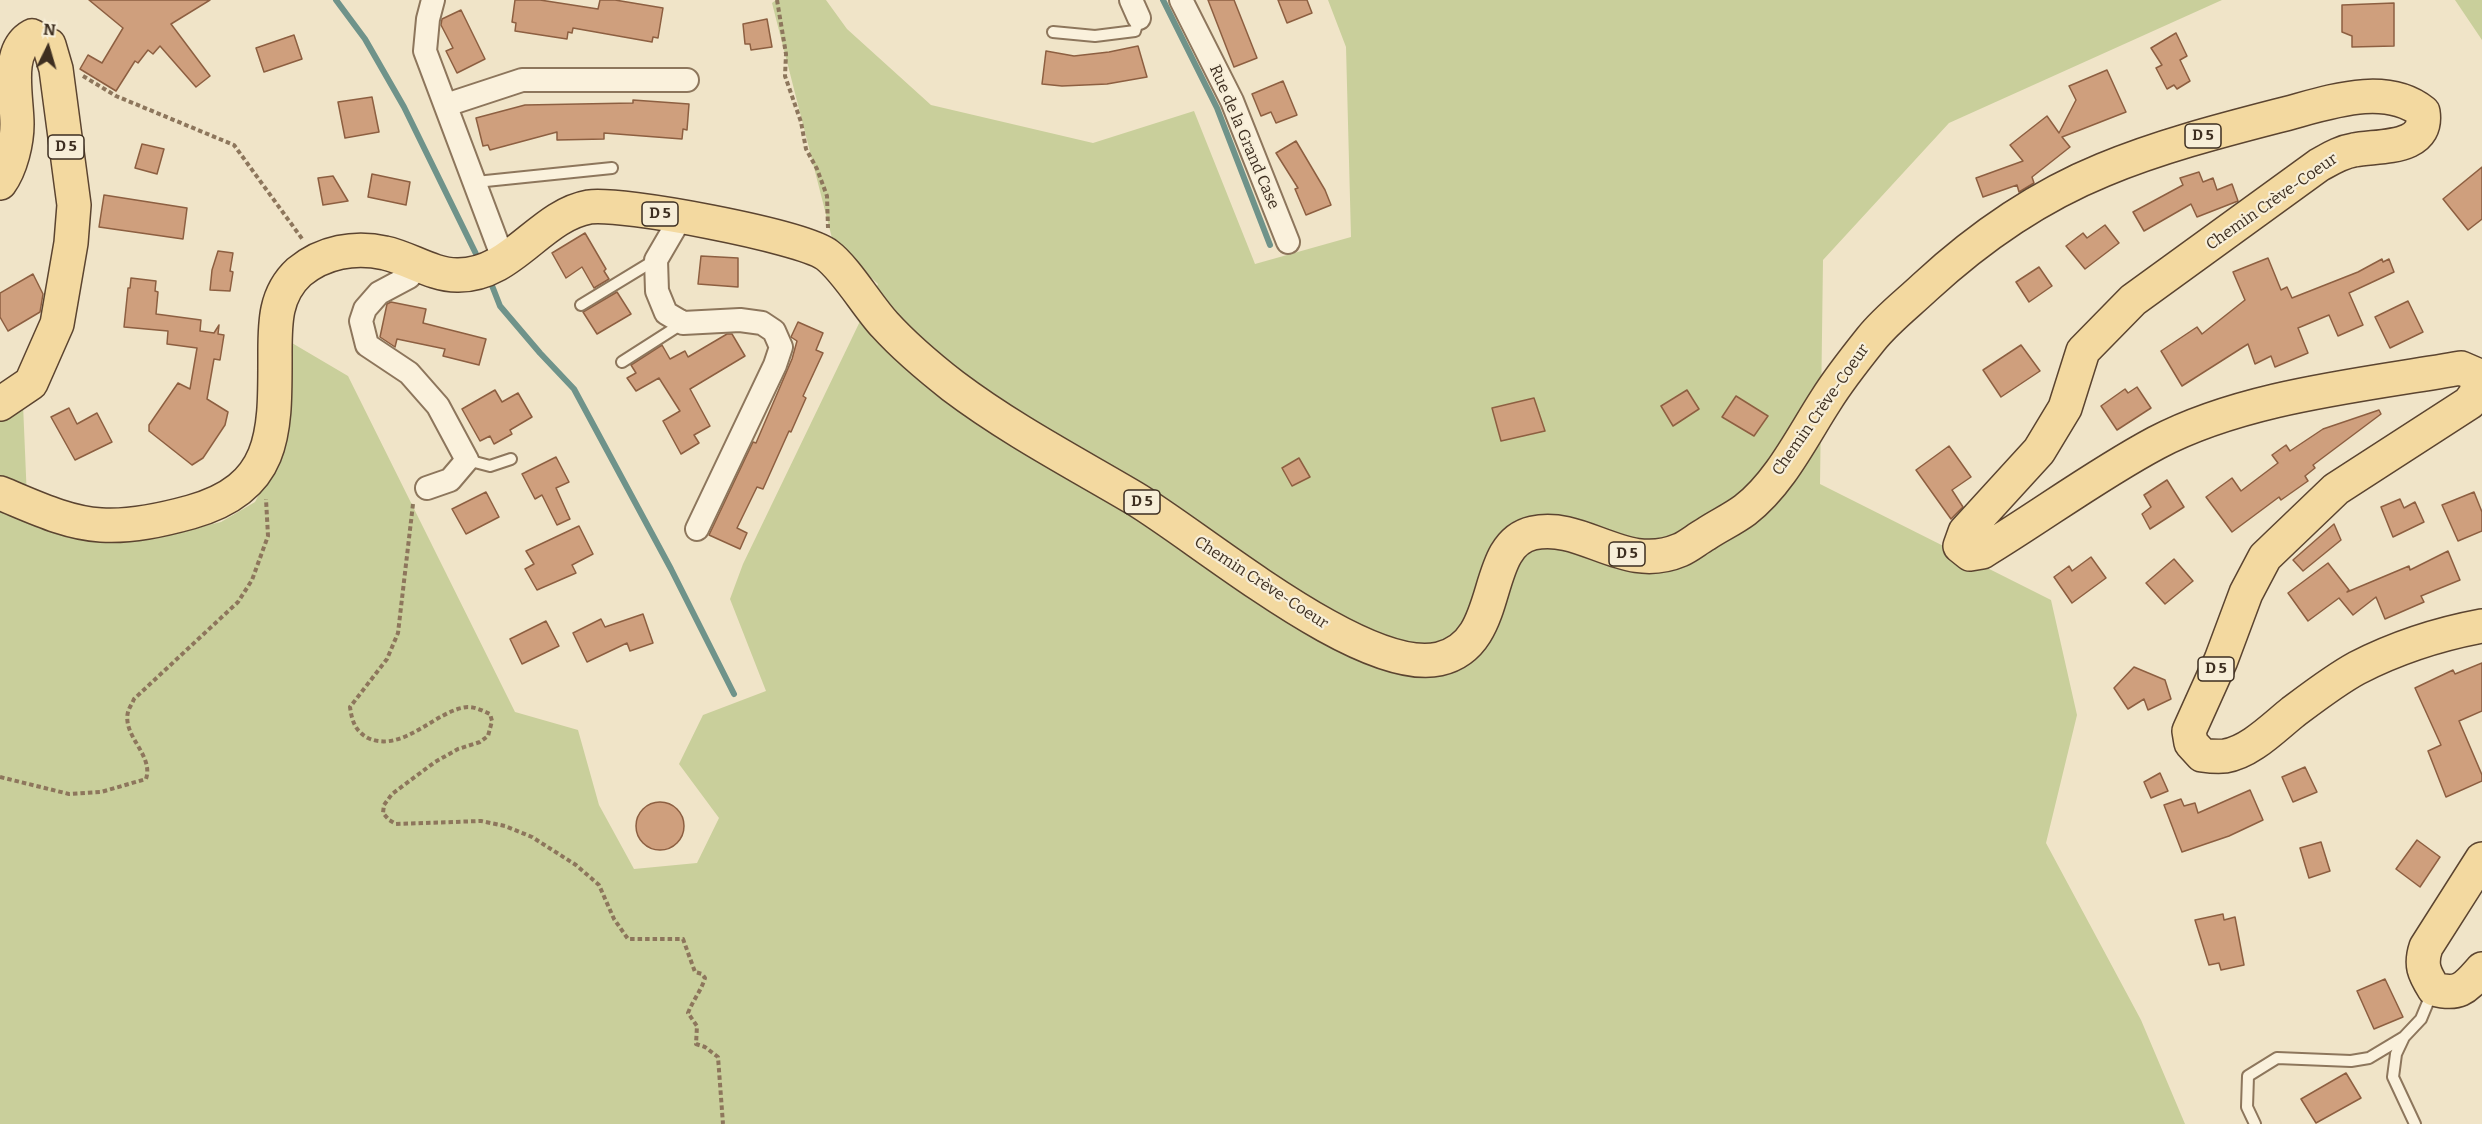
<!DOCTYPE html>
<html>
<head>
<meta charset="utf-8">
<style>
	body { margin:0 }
	#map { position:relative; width:2482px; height:1124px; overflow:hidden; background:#f0e4c8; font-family:Bitter,serif }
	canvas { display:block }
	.north { position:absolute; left:18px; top:18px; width:60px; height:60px; -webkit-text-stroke:4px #f7eed8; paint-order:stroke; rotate:5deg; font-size:16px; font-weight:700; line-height:24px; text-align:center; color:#3d2e20 }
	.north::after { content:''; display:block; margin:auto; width:21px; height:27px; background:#3d2e20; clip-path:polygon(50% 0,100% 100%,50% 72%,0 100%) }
</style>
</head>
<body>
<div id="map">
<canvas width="2482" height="1124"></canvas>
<div class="north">N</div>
</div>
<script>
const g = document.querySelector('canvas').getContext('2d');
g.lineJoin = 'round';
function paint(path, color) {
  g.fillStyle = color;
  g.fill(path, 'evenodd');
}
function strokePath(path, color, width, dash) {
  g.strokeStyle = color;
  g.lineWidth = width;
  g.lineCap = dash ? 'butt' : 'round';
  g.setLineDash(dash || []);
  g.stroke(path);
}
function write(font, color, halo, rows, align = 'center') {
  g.font = font + ' Bitter,serif';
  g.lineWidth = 4.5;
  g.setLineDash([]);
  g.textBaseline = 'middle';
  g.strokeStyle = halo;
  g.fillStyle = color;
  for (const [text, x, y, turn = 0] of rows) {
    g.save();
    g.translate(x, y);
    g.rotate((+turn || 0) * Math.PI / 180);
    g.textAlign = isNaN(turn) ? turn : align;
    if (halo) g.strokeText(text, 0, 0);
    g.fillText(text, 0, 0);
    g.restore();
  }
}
paint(new Path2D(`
	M 776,0 L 826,0 L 847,29 L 931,105 L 1093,143 L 1194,111 L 1255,264 L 1351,237 L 1346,47 L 1328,0 L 2222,0 L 1949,123 L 1823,260 L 1820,484 L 2051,600 L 2077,715 L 2046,843 L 2141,1020 L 2185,1124 L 0,1124 L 0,416 L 23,404 L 28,523 L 98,542 L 156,538 L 221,522 L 255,502 L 283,449 L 275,333 L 348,376 L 515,712 L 578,730 L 599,805 L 634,869 L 697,863 L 719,818 L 679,764 L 703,715 L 766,691 L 730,599 L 743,564 L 878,284 L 833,242 L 772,3 Z
	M 2455,0 L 2482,0 L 2482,40 Z`), '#c9cf9b');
strokePath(new Path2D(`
	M 336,0 L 365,39 L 404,107 L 479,260
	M 1163,0 L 1217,108 L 1270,245
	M 491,283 L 500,306 L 540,353 L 574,389 L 671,569 L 734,694`), '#6f938a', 6);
const building = new Path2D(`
	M 89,0 L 210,0 L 171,24 L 210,76 L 196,87 L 160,46 L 153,54 L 148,50 L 138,63 L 135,61 L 116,91 L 80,69 L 88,55 L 102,63 L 123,28 Z
	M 515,0 L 540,0 L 598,9 L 600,0 L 615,0 L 663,8 L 658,38 L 653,37 L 652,42 L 573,28 L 572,33 L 568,32 L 567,39 L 515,31 L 516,23 L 512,22 Z
	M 1208,0 L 1234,0 L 1257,58 L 1234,67 Z
	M 1278,0 L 1307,0 L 1312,13 L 1287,23 Z
	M 2394,3 L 2394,46 L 2352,47 L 2352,36 L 2342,32 L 2342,5 Z
	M 461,10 L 485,59 L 457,73 L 446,51 L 453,48 L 441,25 L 442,19 Z
	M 767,19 L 772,47 L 751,50 L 750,44 L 745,44 L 743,24 Z
	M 2176,33 L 2187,56 L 2180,60 L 2190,81 L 2177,89 L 2174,85 L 2167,89 L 2156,68 L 2162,65 L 2151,48 Z
	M 294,35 L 302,59 L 264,72 L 256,48 Z
	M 1138,46 L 1147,77 L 1107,84 L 1062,86 L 1042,84 L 1046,51 L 1074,56 L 1109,52 Z
	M 2107,70 L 2126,112 L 2062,137 L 2070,147 L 2032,177 L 2034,183 L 2019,192 L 2017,185 L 1983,197 L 1976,178 L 2023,161 L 2010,145 L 2047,116 L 2059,133 L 2076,100 L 2069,86 Z
	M 1283,81 L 1297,115 L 1276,123 L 1271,112 L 1261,116 L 1252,94 Z
	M 372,97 L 379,132 L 345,138 L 338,102 Z
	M 633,100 L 689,104 L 687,130 L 683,129 L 682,139 L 604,133 L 604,139 L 557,140 L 557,132 L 490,150 L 488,145 L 483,146 L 476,118 L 525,105 L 633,103 Z
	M 1296,141 L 1325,190 L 1331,205 L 1306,215 L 1295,189 L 1298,188 L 1276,153 Z
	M 142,144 L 164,149 L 157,174 L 135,168 Z
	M 2482,167 L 2482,219 L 2468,230 L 2443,199 Z
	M 2199,172 L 2203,182 L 2213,178 L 2217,190 L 2232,184 L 2238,201 L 2197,217 L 2191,204 L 2144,231 L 2133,212 L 2183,185 L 2180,178 Z
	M 372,174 L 410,182 L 406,205 L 368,197 Z
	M 333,176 L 348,201 L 323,205 L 318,178 Z
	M 104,195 L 187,208 L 183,239 L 99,227 Z
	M 2105,225 L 2119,243 L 2085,269 L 2066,246 L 2083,233 L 2087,238 Z
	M 585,233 L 606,269 L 604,271 L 609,279 L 594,288 L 582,267 L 566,278 L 552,253 Z
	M 218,251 L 233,253 L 230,271 L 233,272 L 230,291 L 210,290 L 212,270 Z
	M 701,256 L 738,258 L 738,287 L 698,284 Z
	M 2268,258 L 2281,290 L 2287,287 L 2292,298 L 2358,272 L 2382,259 L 2383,262 L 2389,259 L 2394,272 L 2349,293 L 2363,325 L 2338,336 L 2329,315 L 2298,328 L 2308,353 L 2275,367 L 2271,356 L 2255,364 L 2248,344 L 2182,386 L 2161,351 L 2197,327 L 2202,334 L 2245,300 L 2233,272 Z
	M 2039,267 L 2052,286 L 2029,302 L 2016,282 Z
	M 33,274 L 43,294 L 40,312 L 8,331 L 0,317 L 0,293 Z
	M 131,278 L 156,281 L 155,291 L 158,292 L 156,314 L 201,320 L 200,331 L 214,333 L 219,325 L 218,334 L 224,335 L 220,360 L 214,359 L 207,399 L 228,412 L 225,425 L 203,458 L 192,465 L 149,431 L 149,425 L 178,383 L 190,389 L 197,348 L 167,344 L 168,331 L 124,327 L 128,288 L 130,288 Z
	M 617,292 L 631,314 L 597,334 L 583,312 Z
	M 2408,301 L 2423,332 L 2390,348 L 2375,317 Z
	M 391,302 L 426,309 L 423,323 L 486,339 L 479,365 L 443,356 L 445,349 L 397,339 L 395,347 L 380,337 L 387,304 Z
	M 798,322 L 823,333 L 816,350 L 823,353 L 803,396 L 806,398 L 791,432 L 789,431 L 763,489 L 757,487 L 737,528 L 747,533 L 740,549 L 709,535 L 753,442 L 756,443 L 792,359 L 797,341 L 791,337 Z
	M 727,334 L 732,334 L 745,356 L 690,389 L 710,426 L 694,435 L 699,443 L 681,454 L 663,421 L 680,411 L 659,378 L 636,391 L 627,378 L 636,373 L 631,365 L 662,345 L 670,359 L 685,351 L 688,357 Z
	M 2021,345 L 2040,371 L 2001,397 L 1983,370 Z
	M 2137,387 L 2151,408 L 2117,430 L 2101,406 L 2125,389 L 2128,393 Z
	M 495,390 L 502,402 L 518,393 L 532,417 L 510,430 L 512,434 L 494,444 L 490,436 L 480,441 L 462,409 Z
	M 1687,390 L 1699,409 L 1673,426 L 1661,406 Z
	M 1736,396 L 1768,416 L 1754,436 L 1722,417 Z
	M 1534,398 L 1545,431 L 1501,441 L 1492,408 Z
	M 69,408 L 77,424 L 97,413 L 112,442 L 75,460 L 51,417 Z
	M 2379,410 L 2381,414 L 2313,465 L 2315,468 L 2305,476 L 2308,481 L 2281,500 L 2279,497 L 2232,532 L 2206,497 L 2232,478 L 2241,491 L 2278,463 L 2272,455 L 2286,445 L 2290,451 L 2323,429 Z
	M 1949,446 L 1971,477 L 1952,490 L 1963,507 L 1951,519 L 1916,470 Z
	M 556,457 L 569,482 L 556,488 L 570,519 L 557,525 L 542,495 L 535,499 L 522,474 Z
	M 1299,458 L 1310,477 L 1292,486 L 1282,468 Z
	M 2167,480 L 2184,507 L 2150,529 L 2142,514 L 2151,507 L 2144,495 Z
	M 486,492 L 499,517 L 466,534 L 452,509 Z
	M 2474,492 L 2482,512 L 2482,531 L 2458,541 L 2442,505 Z
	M 2400,499 L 2404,508 L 2415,502 L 2424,522 L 2393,537 L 2381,507 Z
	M 2334,524 L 2341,540 L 2303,571 L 2293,560 Z
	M 579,526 L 593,554 L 572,565 L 576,573 L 537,590 L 525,569 L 534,564 L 526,551 Z
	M 2448,551 L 2460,580 L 2421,596 L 2424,602 L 2385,619 L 2376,597 L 2353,615 L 2339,598 L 2308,621 L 2288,593 L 2328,563 L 2349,590 L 2347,592 L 2409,566 L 2410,570 Z
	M 2091,557 L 2106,578 L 2072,603 L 2054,577 L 2069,566 L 2072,571 Z
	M 2174,559 L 2193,581 L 2165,604 L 2146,583 Z
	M 643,614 L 653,643 L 630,651 L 627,643 L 587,662 L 573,633 L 601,619 L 605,627 Z
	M 546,621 L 559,646 L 522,664 L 510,639 Z
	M 2482,663 L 2482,711 L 2459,721 L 2482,775 L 2482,781 L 2446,797 L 2428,751 L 2441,745 L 2415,688 L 2453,670 L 2455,674 Z
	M 2134,667 L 2165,680 L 2171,699 L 2148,710 L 2144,699 L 2128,709 L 2114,688 Z
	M 2305,767 L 2317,792 L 2293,802 L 2282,777 Z
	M 2160,773 L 2168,791 L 2151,798 L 2144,782 Z
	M 2250,790 L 2263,820 L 2229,836 L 2182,852 L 2164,805 L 2181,799 L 2184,806 L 2195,803 L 2198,813 Z
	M636 826a24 24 0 1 1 48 0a24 24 0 1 1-48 0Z
	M 2417,840 L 2440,857 L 2420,887 L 2396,869 Z
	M 2321,842 L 2330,871 L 2309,878 L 2300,848 Z
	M 2223,914 L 2224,920 L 2235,917 L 2244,965 L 2221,970 L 2219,963 L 2209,965 L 2195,920 Z
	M 2385,979 L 2403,1017 L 2374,1029 L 2357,991 Z
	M 2346,1073 L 2361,1098 L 2316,1123 L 2301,1099 Z`);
paint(building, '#cf9f7d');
strokePath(building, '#8d5f41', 1.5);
const lane = new Path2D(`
	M 1053,32 L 1095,36 L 1135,31 L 1139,18
	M 476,182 L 612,168
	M 581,305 L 655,260
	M 622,362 L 683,323
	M 467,460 L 490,466 L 511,459
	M 2255,1124 L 2247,1107 L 2248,1076 L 2277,1058 L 2351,1061 L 2369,1058 L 2404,1037
	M 2415,1124 L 2393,1077 L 2396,1054 L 2404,1037 L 2421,1019 L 2433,990`);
const street = new Path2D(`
	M 433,0 L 428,19 L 425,51 L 504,261
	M 1131,0 L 1139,18
	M 1181,0 L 1232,101 L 1288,242
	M 446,105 L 522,80 L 687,80
	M 681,217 L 656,260 L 657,291 L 666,313 L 683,323 L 740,320 L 762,323 L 774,331 L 781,347 L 775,365 L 697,529
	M 420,266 L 409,277 L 379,293 L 365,309 L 361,321 L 367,345 L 409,373 L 438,406 L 467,460 L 450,480 L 427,488`);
const primary = new Path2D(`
	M 0,183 C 11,168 17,142 17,124 C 17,97 5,51 32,36 L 49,45 L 56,69 L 74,205 L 71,243 L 57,324 L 31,383 L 0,404
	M 0,493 C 32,506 66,523 101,525 C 131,527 162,520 191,512 C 277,488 275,432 275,356 C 275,325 274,295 299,272 C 323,252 355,246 385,253 C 409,258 432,275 457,275 C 512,276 539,216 589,207 C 621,202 802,236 827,255 C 846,269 868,307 885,325 C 905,347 930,368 953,386 C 1010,429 1073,462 1134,498 C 1201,538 1363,676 1439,659 C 1506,644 1479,545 1533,533 C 1584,522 1624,574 1680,550 C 1689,546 1697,539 1706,534 C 1718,526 1733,519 1745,510 C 1780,483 1802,437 1826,400 C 1839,379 1855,359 1871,339 C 1886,320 1907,304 1925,287 C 1977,239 2037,197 2103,170 C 2158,147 2219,131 2277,116 C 2322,105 2383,80 2423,112 C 2429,151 2378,145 2354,150 C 2341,152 2330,159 2319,165 L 2133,300 L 2083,351 L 2065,408 L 2039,451 L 1965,532 L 1960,546 L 1970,554 L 1982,552 C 2040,517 2096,475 2156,443 C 2245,396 2364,385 2461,368 L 2475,374 L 2478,391 L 2469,403 L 2336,489 L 2265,557 L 2246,593 L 2221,660 L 2189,731 L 2191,743 L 2202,755 C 2209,756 2217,757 2225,756 C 2250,752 2273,728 2293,712 C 2313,697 2335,680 2357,668 C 2396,648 2439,634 2482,626
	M 2482,859 L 2426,947 C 2420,965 2424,973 2434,989 C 2460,996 2465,988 2482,969`);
strokePath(lane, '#8d765c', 14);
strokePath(street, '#8d765c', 26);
strokePath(primary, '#5b4430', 36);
strokePath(new Path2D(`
	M 777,0 L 786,54 L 785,76 L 801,122 L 806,149 L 817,169 L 827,196 L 828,228
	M 83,76 L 116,96 L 234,145 L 303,240
	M 413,504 L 398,633 L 387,659 L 350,707 C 352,721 355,731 368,738 C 403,754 437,709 468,707 C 476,707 483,711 490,714 L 492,721 L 488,736 L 480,742 L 458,749 L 435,762 L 392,794 L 384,805 L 383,813 L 389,820 L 396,824 L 481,821 L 505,826 L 532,837 L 576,865 L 599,885 L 614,919 L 628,939 L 683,939 L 695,972 L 702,974 L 705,978 C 701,991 693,1000 688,1013 L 697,1026 L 696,1044 L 705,1047 L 718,1057 L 723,1124
	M 0,777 L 69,794 L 101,792 L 146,779 C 154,755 122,736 128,712 C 129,708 132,704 134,699 L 238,602 L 252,580 L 268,536 L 266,499`), '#8d765c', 4, [4.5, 3]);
strokePath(lane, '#faf1dc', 10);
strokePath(street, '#faf1dc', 22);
strokePath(primary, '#f3d9a0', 33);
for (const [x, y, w] of [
	[2203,136,36],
	[66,147,36],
	[660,214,36],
	[1142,502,36],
	[1627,554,36],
	[2216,669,36]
]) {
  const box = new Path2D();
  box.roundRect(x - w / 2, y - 12, w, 24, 4.5);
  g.fillStyle = '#f7eed8';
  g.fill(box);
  strokePath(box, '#3d2e20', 1.5);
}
write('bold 15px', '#3d2e20', null, [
	["D 5",2203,136],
	["D 5",66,147],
	["D 5",660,214],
	["D 5",1142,502],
	["D 5",1627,554],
	["D 5",2216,669]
]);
write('16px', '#3d2e20', '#f7eed8', [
	["Rue de la Grand Case",1244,137,67],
	["Chemin Crève-Coeur",2272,202,-35],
	["Chemin Crève-Coeur",1821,410,-55],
	["Chemin Crève-Coeur",1261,583,33]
]);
</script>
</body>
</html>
